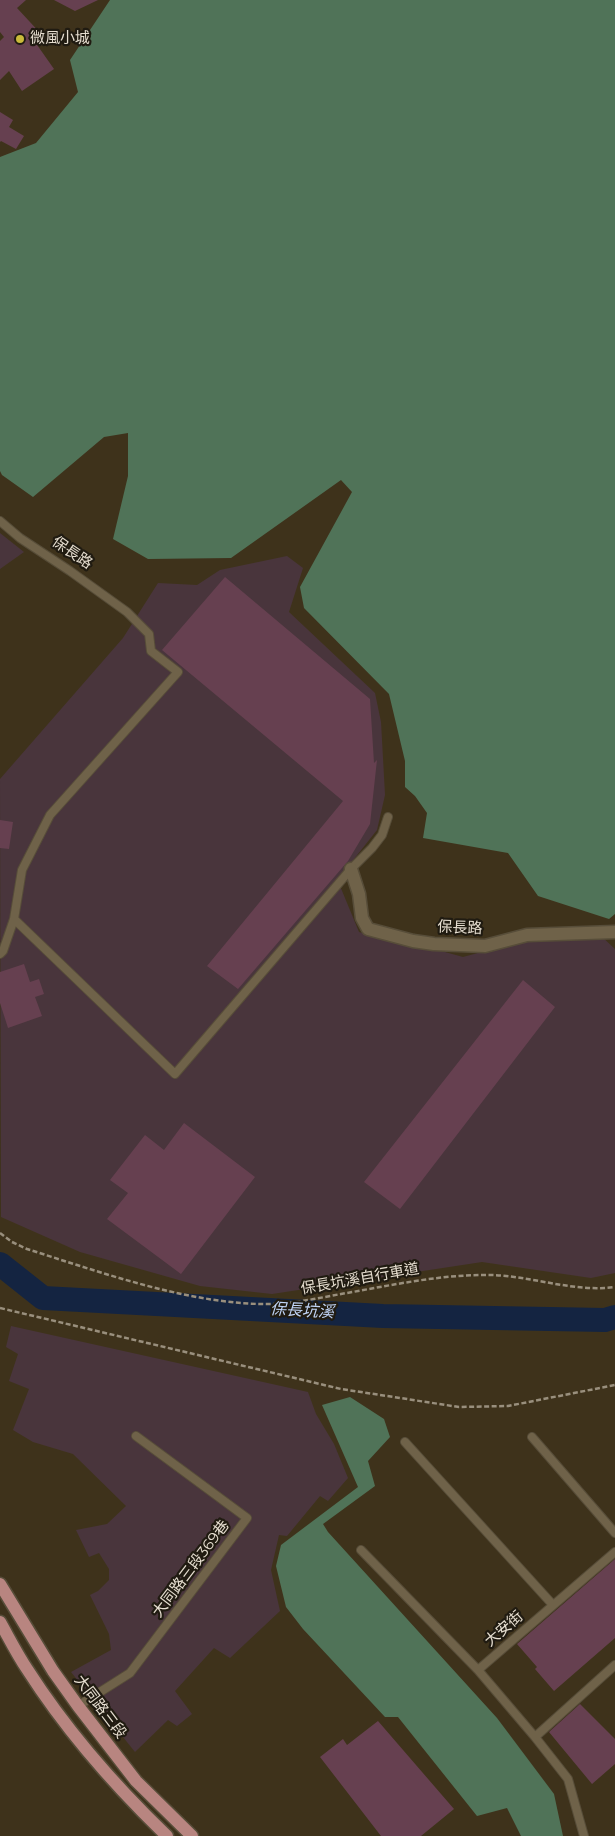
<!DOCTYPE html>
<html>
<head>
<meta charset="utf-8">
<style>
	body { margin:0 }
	canvas { display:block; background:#3e321b }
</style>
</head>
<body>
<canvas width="615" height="1836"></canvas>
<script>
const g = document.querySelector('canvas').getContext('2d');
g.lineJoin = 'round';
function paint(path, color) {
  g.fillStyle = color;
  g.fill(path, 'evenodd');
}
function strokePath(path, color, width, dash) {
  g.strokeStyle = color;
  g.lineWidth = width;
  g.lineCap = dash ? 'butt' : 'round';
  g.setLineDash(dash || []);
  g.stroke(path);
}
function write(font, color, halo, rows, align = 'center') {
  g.font = font + ' Montserrat,"Noto Sans TC",sans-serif';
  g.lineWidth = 4.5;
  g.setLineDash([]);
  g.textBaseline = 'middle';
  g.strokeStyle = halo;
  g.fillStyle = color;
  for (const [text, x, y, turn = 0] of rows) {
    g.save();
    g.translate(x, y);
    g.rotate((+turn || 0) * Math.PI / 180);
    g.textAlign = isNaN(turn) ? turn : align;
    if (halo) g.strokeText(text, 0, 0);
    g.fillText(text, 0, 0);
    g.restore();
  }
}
paint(new Path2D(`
	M 0,533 L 24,552 L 0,569 Z
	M 287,556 L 303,568 L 289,612 L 375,693 L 381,722 L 385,795 L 377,830 L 350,864 L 340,886 L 359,932 L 384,940 L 434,949 L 463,957 L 523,941 L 600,935 L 615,949 L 615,1273 L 591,1278 L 482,1262 L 272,1294 L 200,1286 L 80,1252 L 1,1217 L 0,779 L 123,638 L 158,583 L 197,585 L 220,570 Z
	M 11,1326 L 308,1392 L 316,1414 L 334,1444 L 348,1478 L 328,1501 L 320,1496 L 287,1536 L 279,1535 L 271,1570 L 280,1611 L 230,1658 L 214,1648 L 175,1691 L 192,1714 L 177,1726 L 168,1720 L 135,1752 L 71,1672 L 111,1650 L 109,1634 L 90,1595 L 98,1591 L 109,1580 L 109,1569 L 99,1553 L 89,1557 L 76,1530 L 107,1524 L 126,1506 L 73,1454 L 33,1442 L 13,1430 L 29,1389 L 9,1381 L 18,1354 L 6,1347 Z`), '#49353c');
paint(new Path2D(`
	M 110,0 L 615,0 L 615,914 L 609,919 L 538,896 L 508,853 L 423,838 L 427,813 L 415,796 L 405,787 L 405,761 L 389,694 L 304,608 L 300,587 L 352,492 L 341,480 L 231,558 L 148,559 L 113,539 L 128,476 L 128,433 L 104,437 L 33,497 L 2,475 L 0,471 L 0,157 L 36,143 L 78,92 L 70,60 Z
	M 350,1397 L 384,1419 L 390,1437 L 368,1461 L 375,1486 L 323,1524 L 328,1532 L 497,1718 L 554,1794 L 563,1836 L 521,1836 L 507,1808 L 477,1816 L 398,1717 L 385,1717 L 303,1629 L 286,1607 L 276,1566 L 281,1545 L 358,1487 L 322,1405 Z`), '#507358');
strokePath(new Path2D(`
	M 0,1264 L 43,1298 L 383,1316 L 605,1320 L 615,1317`), '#142441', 24);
paint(new Path2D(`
	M 0,0 L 26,0 L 17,8 L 42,35 L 35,42 L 54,69 L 22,91 L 9,71 L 0,80 L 0,41 L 4,37 L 0,32 Z
	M 54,0 L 98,0 L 75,11 Z
	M 0,112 L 13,120 L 9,127 L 24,136 L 16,149 L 1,141 L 0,142 Z
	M 225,577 L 370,699 L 374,763 L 377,760 L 370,824 L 348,861 L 238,989 L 207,966 L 343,801 L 162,650 Z
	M 0,820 L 13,822 L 9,849 L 0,848 Z
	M 24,964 L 30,982 L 39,979 L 44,994 L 35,997 L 42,1016 L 8,1028 L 0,1003 L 0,972 Z
	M 523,980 L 555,1007 L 400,1209 L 364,1182 Z
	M 184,1123 L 255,1177 L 181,1274 L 107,1219 L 128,1193 L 110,1180 L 145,1135 L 164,1150 Z
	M 615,1559 L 615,1638 L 554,1691 L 535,1669 L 537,1667 L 517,1644 Z
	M 580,1704 L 615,1739 L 615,1764 L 592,1784 L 549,1732 Z
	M 378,1721 L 454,1809 L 421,1836 L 381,1836 L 320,1757 L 343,1739 L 347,1745 Z`), '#664050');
const service = new Path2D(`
	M 0,521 L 20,538 L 70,571 L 127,612 L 149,634 L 151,651 L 178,672 L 50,815 L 22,870 L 14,919 L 3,951 L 0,954
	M 14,919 L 175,1074 L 351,869 L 372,848 L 382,835 L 388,817
	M 532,1437 L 615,1533
	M 405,1442 L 553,1605
	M 361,1550 L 478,1670 L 535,1737
	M 478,1670 L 615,1552
	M 78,1706 L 130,1673 L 247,1518 L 136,1436
	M 584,1836 L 568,1779 L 535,1737 L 615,1665`);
const minor = new Path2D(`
	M 351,869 L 359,894 L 362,918 L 368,929 L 413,941 L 434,944 L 485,946 L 527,935 L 615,932`);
const primary = new Path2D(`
	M 0,1584 L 53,1671 L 78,1706 L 136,1781 L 192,1836
	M 0,1622 C 9,1638 17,1654 27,1669 C 66,1730 115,1786 167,1836`);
strokePath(service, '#574d39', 10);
strokePath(minor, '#574d39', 15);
strokePath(primary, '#574d39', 15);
strokePath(new Path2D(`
	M 0,1233 L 12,1242 L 27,1249 C 103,1273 194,1306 274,1304 C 296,1303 319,1298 341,1294 C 388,1286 436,1275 484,1275 C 528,1274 571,1293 615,1287
	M 0,1308 L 341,1389 L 459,1407 L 508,1406 L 615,1385`), '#998f7d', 2.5, [5, 2.5]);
strokePath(service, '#6f6249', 8);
strokePath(minor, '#6f6249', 12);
strokePath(primary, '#b88580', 12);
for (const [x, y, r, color] of [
	[20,39,5,"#caba3a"]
]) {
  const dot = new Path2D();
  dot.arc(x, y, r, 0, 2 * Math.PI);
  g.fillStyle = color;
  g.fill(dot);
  strokePath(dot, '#201b11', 2);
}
write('15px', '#e6ded0', '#201b11', [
	["微風小城",30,39]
], 'left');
write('15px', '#e6ded0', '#201b11', [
	["保長路",72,553,34],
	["保長路",460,928,2],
	["保長坑溪自行車道",360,1279,-10],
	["大同路三段369巷",191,1569,-53],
	["大安街",504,1629,-41],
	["大同路三段",100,1707,53]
]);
write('italic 16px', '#c0d4f6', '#201b11', [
	["保長坑溪",302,1311,3]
]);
</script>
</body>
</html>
